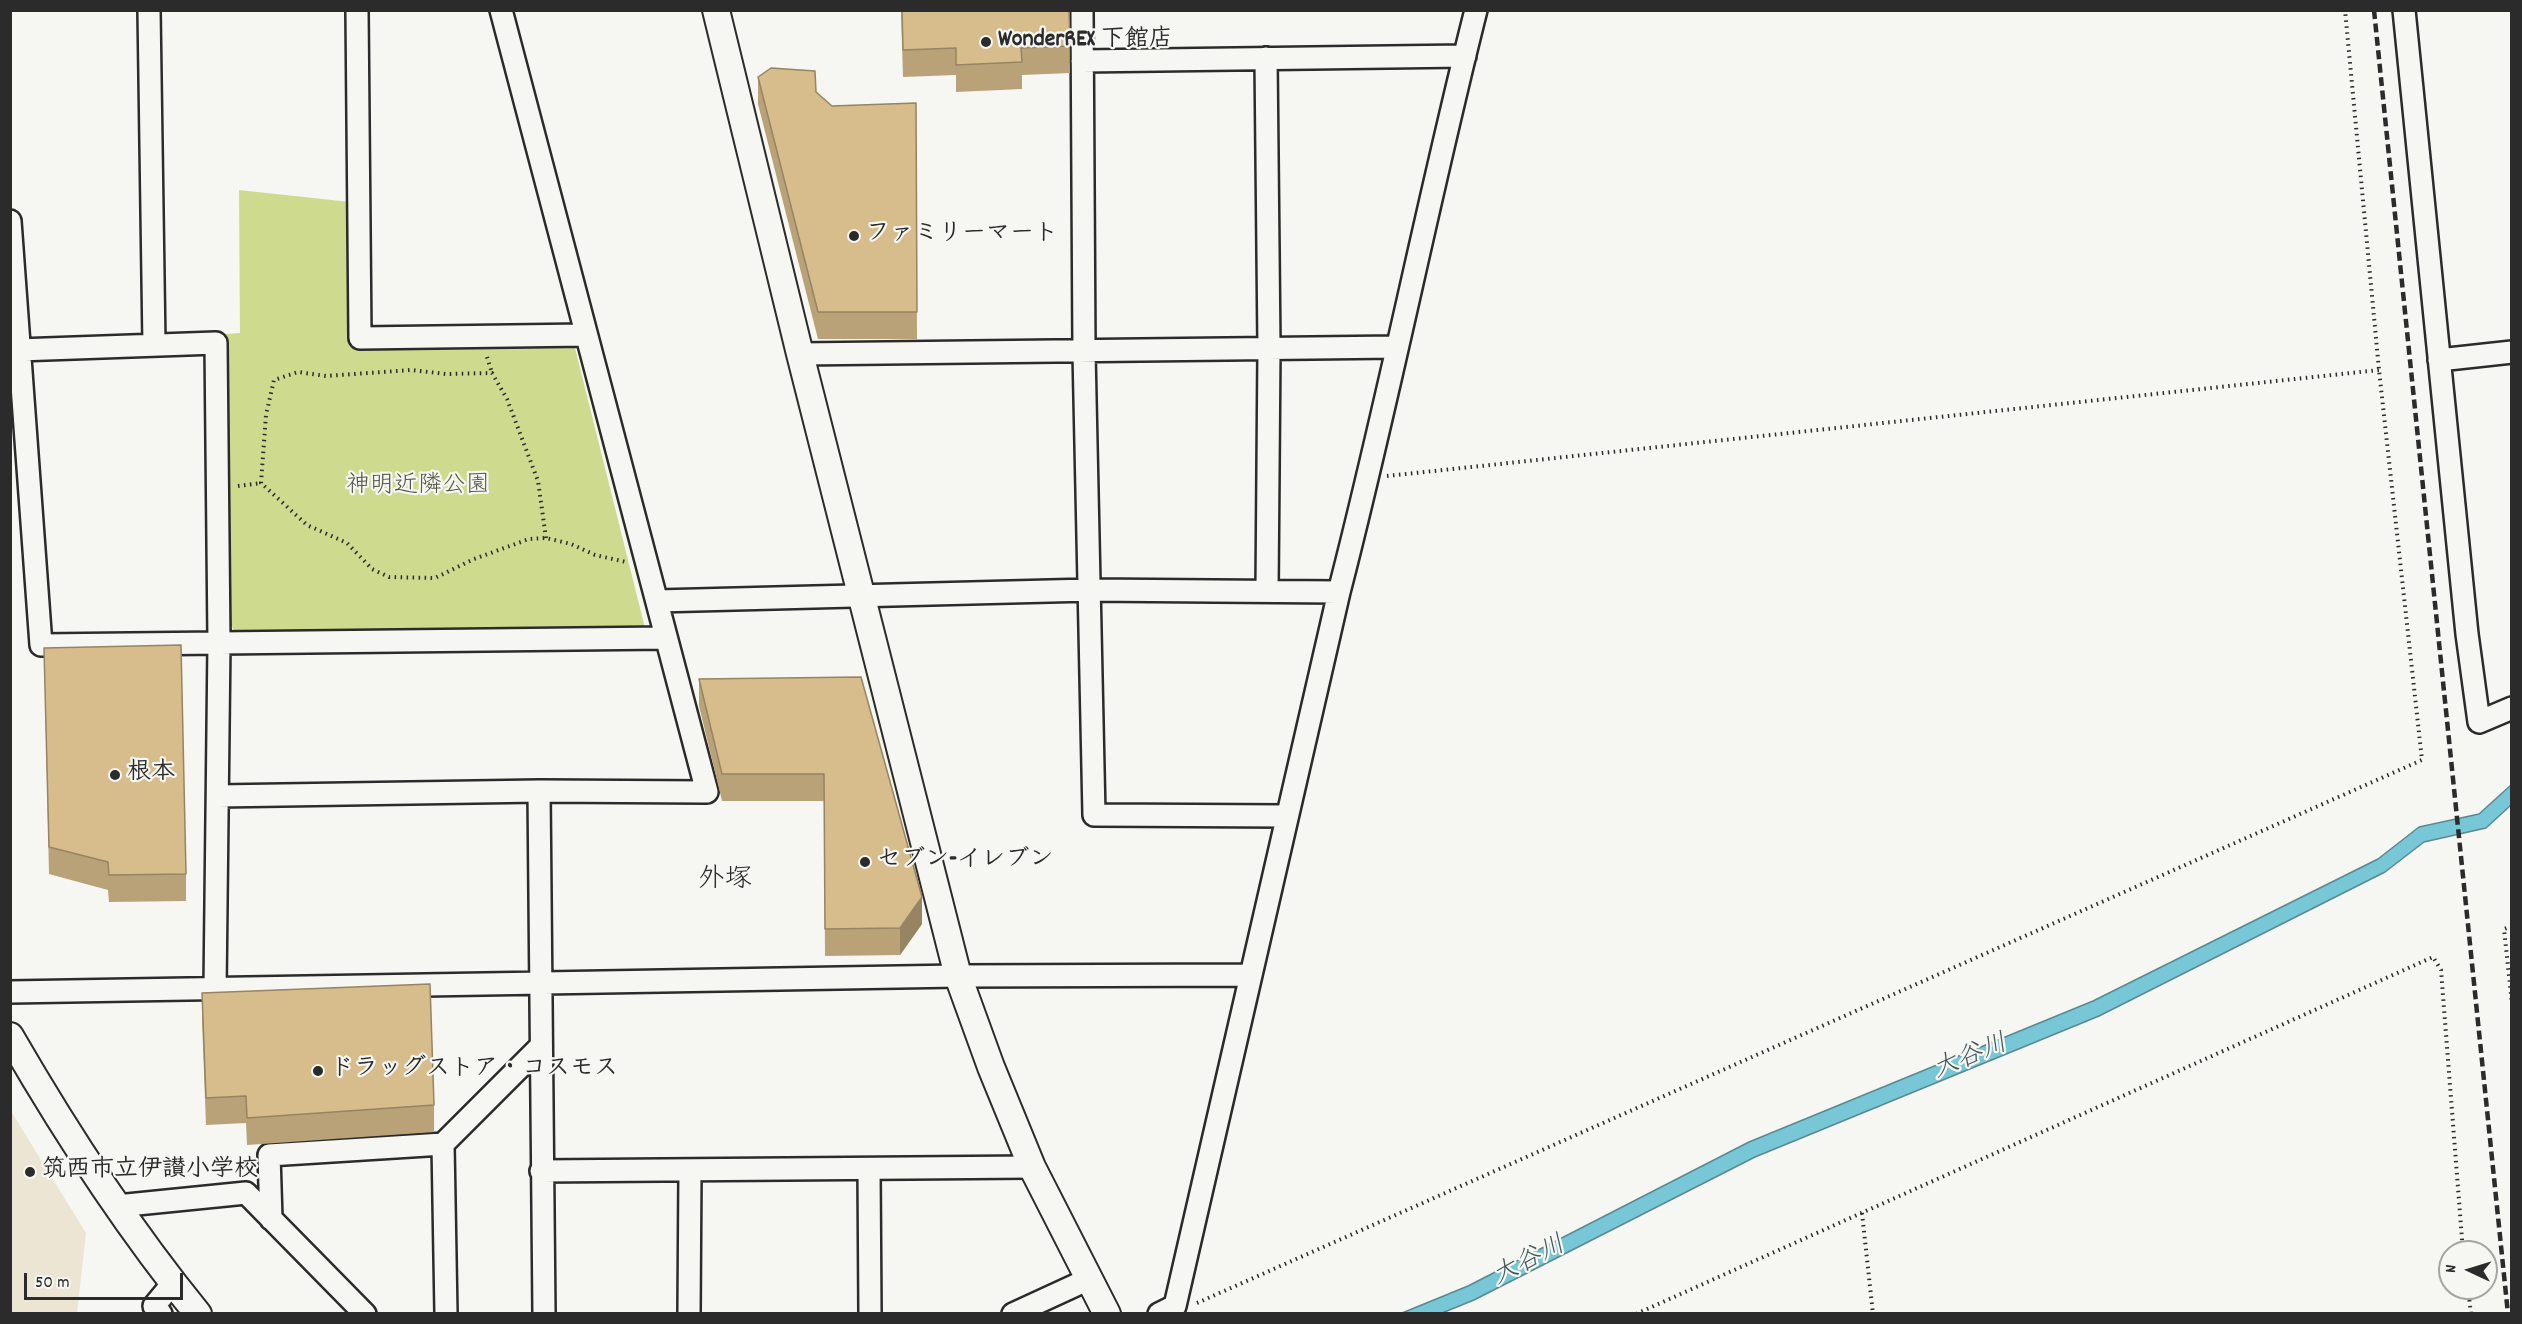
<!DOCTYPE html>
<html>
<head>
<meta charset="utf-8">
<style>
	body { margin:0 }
	#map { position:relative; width:2522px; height:1324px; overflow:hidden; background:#f6f6f2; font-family:Dekko,sans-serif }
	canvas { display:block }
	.frame { position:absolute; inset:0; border:12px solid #2b2b2b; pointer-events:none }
	.north { position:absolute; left:2438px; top:1240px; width:60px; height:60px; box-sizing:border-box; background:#f6f6f2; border:2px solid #a5a5a2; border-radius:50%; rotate:274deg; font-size:16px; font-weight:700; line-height:24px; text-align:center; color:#2b2b2b }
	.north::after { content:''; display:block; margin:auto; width:21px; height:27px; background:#2b2b2b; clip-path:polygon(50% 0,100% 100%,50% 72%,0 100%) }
	.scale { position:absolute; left:24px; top:1273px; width:159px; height:27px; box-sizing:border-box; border:3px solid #2b2b2b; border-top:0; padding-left:8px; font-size:18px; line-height:21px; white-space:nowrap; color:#2b2b2b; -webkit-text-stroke:4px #f6f6f2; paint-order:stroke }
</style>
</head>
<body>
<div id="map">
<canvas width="2522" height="1324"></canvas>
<div class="frame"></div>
<div class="north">N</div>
<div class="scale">50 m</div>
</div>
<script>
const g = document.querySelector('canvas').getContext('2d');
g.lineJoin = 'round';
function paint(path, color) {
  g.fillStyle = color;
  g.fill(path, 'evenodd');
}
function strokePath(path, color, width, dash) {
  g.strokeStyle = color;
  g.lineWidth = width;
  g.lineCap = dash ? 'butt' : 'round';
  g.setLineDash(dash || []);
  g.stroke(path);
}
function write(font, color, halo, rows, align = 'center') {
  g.font = font + ' Dekko,"Klee One",sans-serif';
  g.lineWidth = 4.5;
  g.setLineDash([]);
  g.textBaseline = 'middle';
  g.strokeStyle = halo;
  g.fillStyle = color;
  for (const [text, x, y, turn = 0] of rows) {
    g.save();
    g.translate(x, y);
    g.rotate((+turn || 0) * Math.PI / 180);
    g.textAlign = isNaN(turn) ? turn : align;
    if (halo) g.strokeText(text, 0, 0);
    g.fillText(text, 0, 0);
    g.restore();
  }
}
paint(new Path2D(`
	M 11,1111 L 86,1233 L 77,1313 L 11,1313 Z`), '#ede5d3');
paint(new Path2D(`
	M 239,190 L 350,202 L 352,346 L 563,344 L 575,348 L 645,628 L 236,633 L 228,621 L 226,334 L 240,333 Z`), '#cedb8e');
const water = new Path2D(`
	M 2511,785 L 2511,805 L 2486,828 L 2424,842 L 2385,872 L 2099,1016 L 1755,1157 L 1474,1300 L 1442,1313 L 1402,1313 L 1468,1286 L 1749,1142 L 2093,1001 L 2378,859 L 2419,827 L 2479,814 Z`);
paint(water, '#78c7d6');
strokePath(water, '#598992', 1.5);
const minor = new Path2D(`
	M 149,10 L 154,345
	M 357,10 L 360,338 L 586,335
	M 501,10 L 707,792 L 539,791 L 544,1314
	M 1082,10 L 1084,352 L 1094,815 L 1287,816
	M 2404,10 L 2467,634 L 2479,722 L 2512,708
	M 1266,58 L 1269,348 L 1267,591
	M 1082,61 L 1465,56
	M 10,221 L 41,645 L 665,638
	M 18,350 L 216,343 L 219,642 L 215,989
	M 800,354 L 1397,347
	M 2439,360 L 2512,352
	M 657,601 L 1089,590 L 1339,592
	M 218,796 L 539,791
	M 10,992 L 958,976 L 1251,975
	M 443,1144 L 446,1314
	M 869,1169 L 870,1314
	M 541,1171 L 1032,1167
	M 117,1206 L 246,1193 L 365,1314
	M 271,1219 L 269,1155 L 443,1144 L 540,1047
	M 161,1314 L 154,1306 L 173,1283
	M 689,1314 L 690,1170
	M 1013,1314 L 1089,1279
	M 1159,1314 L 1175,1306 L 1339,592 C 1389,399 1427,204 1476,10`);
const tertiary = new Path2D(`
	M 716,10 L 800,354 L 958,976 L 991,1067 L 1032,1167 L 1107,1314
	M 10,1036 C 66,1133 127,1227 198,1314`);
strokePath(minor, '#2b2b2b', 26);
strokePath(tertiary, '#2b2b2b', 30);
strokePath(new Path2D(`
	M 487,357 L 492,373
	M 1387,476 L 2379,370
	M 238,486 L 261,483
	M 546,538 L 538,481 L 507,399 L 492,373 L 446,374 L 411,370 L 326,376 L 298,372 L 274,380 L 266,415 L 261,483 L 307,525 L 347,543 L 372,569 L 389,577 L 435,578 L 474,559 L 529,539 L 546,538 L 571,544 L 595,555 L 626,562
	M 2512,926 L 2504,929 L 2512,1004
	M 1862,1213 L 1873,1314
	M 2468,1288 L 2471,1314
	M 1197,1303 L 2422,760 L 2379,370 L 2345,10
	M 1636,1314 L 2433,957 L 2441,970 L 2463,1252`), '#2b2b2b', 4, [1.5, 4.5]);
strokePath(minor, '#f6f6f2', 21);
strokePath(tertiary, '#f6f6f2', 26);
strokePath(new Path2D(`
	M 2374,10 L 2508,1314`), '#2b2b2b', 4.5, [9, 4.5]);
paint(new Path2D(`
	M 901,10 L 1069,10 L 1070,73 L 1022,75 L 1022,89 L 956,92 L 956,75 L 903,77 Z
	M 758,77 L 816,92 L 832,106 L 916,103 L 917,339 L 818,339 L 758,104 Z
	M 44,648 L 186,874 L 186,901 L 109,902 L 108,890 L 49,874 Z
	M 861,677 L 922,924 L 900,955 L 825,956 L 824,801 L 722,801 L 699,706 L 699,679 Z
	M 202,993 L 434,1105 L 434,1132 L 247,1145 L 246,1123 L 206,1125 L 202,1020 Z`), '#b9a278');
paint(new Path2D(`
	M 922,897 L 922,924 L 900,955 L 900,928 Z`), '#968462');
const building = new Path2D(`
	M 902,10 L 1069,10 L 1070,46 L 1021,48 L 1022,62 L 956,65 L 956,48 L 903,50 Z
	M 771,68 L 815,71 L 816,92 L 832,106 L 916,103 L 917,312 L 818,312 L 758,77 Z
	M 181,645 L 186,874 L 109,875 L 108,862 L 49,847 L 44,648 Z
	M 861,677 L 922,897 L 900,928 L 825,929 L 824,774 L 722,774 L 699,679 Z
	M 430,984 L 434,1105 L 247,1118 L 246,1096 L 206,1098 L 202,993 Z`);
paint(building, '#d7bc8c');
strokePath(building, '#968462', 1.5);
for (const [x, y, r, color] of [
	[986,42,6,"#2b2b2b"],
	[854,236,6,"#2b2b2b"],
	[115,775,6,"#2b2b2b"],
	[865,862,6,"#2b2b2b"],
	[318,1071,6,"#2b2b2b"],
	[30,1172,6,"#2b2b2b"]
]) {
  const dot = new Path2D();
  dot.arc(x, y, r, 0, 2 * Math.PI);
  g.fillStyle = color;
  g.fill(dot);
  strokePath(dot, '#f6f6f2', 2);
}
write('bold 24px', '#2b2b2b', '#f6f6f2', [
	["WonderREX 下館店",998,42],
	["ファミリーマート",866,236],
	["根本",127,775],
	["セブン-イレブン",877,862],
	["ドラッグストア・コスモス",330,1071],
	["筑西市立伊讃小学校",42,1172]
], 'left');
write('24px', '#545744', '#f6f6f2', [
	["神明近隣公園",418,488]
]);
write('italic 26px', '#425a5e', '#f6f6f2', [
	["大谷川",1971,1059,-22],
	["大谷川",1530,1263,-27]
]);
write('27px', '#2b2b2b', '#f6f6f2', [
	["外塚",725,882]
]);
</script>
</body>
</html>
